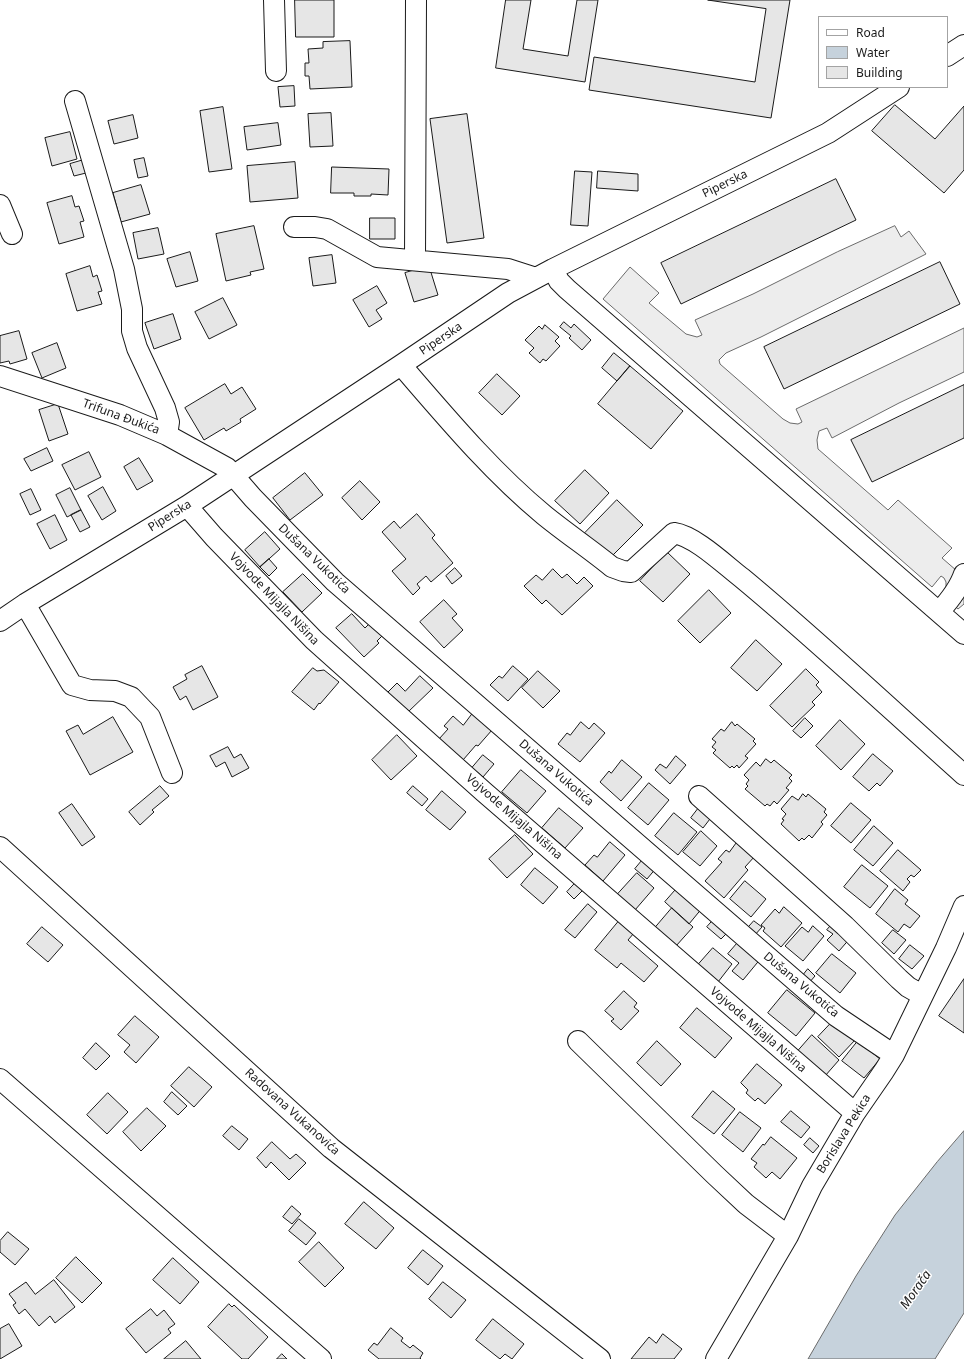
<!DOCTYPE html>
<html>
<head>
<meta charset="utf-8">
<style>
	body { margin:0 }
	#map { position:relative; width:964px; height:1359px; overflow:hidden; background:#fff; font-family:"Noto Sans",sans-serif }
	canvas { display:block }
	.legend { position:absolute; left:818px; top:16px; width:130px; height:72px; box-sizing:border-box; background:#fff; border:1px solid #a3a3a3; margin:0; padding:5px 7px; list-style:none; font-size:12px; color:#1a1a1a }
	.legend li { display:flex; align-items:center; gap:8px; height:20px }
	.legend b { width:20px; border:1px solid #a3a3a3 }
</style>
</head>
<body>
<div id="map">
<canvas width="964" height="1359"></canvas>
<ul class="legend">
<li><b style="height:5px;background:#fff"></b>Road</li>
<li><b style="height:11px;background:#c6d2dc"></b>Water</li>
<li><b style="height:11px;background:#e6e6e6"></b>Building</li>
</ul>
</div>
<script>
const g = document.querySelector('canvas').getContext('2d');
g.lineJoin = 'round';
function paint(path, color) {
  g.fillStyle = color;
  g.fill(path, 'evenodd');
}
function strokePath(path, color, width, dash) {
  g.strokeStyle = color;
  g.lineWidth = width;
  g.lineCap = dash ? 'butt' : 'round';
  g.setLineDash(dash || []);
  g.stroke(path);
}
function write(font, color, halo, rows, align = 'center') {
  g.font = font + ' "Noto Sans",sans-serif';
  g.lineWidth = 3;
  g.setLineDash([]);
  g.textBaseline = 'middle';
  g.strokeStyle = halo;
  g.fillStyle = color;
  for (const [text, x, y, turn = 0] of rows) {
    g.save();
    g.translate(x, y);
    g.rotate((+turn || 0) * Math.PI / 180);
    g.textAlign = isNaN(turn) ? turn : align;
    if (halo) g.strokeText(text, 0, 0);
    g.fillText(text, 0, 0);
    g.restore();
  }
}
const parking = new Path2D(`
	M 895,226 L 901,237 L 909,231 L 926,254 L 761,337 L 726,353 L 719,360 L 720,364 L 783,419 L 790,423 L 798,424 L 802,422 L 796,409 L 964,328 L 964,372 L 899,403 L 832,438 L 827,428 L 819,431 L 817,440 L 818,449 L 888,510 L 898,500 L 952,548 L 942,558 L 964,577 L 964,604 L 958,609 L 942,595 L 946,587 L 946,582 L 944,578 L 941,576 L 932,587 L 603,299 L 630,267 L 659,293 L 649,303 L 686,334 L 697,337 L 702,335 L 695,320 L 753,294 L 837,252 Z`);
paint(parking, '#ededed');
strokePath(parking, '#6a6a6a', 1);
const water = new Path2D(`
	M 964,1131 L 964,1313 L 935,1359 L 808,1359 L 856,1276 L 895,1215 L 937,1162 Z`);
paint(water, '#c6d2dc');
strokePath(water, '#6a6a6a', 1);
const building = new Path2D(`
	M 295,0 L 334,0 L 334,37 L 296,37 Z
	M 506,0 L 531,0 L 523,49 L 568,56 L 577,0 L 598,0 L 585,82 L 496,68 Z
	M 708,0 L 790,0 L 771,118 L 589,90 L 594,57 L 755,82 L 766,9 Z
	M 350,41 L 352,87 L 310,89 L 309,76 L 305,76 L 305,63 L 309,63 L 308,49 L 323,48 L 323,42 Z
	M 294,86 L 295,106 L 280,107 L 278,87 Z
	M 895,105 L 935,139 L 964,106 L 964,170 L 944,193 L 872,131 Z
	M 223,107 L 232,169 L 209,172 L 200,111 Z
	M 331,113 L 333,146 L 310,147 L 308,114 Z
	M 467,114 L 484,238 L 447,243 L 430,119 Z
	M 133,115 L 138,138 L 114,144 L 108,121 Z
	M 278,123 L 281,145 L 247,150 L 244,127 Z
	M 70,132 L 77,159 L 52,166 L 45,138 Z
	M 144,158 L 148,176 L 138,178 L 134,160 Z
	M 87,159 L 90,172 L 74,176 L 70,164 Z
	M 295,162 L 298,198 L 250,202 L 247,166 Z
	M 332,167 L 389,169 L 388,195 L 371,194 L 371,196 L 354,196 L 354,193 L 331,193 Z
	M 575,171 L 592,172 L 588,226 L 571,225 Z
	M 598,171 L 638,174 L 638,191 L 597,188 Z
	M 836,179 L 856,220 L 681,304 L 661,263 Z
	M 141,185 L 150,214 L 121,222 L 113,193 Z
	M 72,196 L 75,207 L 79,206 L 84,221 L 80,222 L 84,237 L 59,244 L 47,203 Z
	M 370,218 L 395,218 L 395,239 L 370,239 Z
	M 254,226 L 264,269 L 250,272 L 251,275 L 226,281 L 216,234 Z
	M 158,228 L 164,254 L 138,259 L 133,233 Z
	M 190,252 L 198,281 L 176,287 L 167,259 Z
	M 332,255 L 336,283 L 313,286 L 309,258 Z
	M 940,262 L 960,304 L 784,389 L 764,347 Z
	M 90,266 L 93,277 L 97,275 L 102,291 L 98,292 L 102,304 L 77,311 L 66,274 Z
	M 429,266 L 438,295 L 414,302 L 405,273 Z
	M 377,286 L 387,303 L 376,310 L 382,319 L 369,327 L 353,300 Z
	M 223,298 L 237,325 L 209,339 L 195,312 Z
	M 173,314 L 181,339 L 154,349 L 145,323 Z
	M 564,322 L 571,328 L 574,324 L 591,340 L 582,350 L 569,338 L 571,336 L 560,327 Z
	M 545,325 L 559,337 L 555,341 L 560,346 L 546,361 L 543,359 L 540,363 L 529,353 L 534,348 L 525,340 L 539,326 L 542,329 Z
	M 19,331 L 27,359 L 10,364 L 9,361 L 0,363 L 0,336 Z
	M 57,343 L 66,368 L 42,378 L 32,353 Z
	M 614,353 L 630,366 L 617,381 L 602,368 Z
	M 630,366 L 683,411 L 651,449 L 598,404 Z
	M 497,374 L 520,396 L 502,415 L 479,393 Z
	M 225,384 L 231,394 L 242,387 L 256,409 L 240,419 L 241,422 L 226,431 L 224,428 L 204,440 L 185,408 Z
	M 964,385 L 964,438 L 872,482 L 851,440 Z
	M 58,404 L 68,434 L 49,441 L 39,410 Z
	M 47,448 L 53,461 L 31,471 L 24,459 Z
	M 89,452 L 101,477 L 75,490 L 62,465 Z
	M 139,458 L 153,481 L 137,490 L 124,467 Z
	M 585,470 L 609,493 L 580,524 L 555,501 Z
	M 305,473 L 323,495 L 290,520 L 273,498 Z
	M 360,481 L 380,502 L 362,520 L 342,498 Z
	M 103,487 L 116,511 L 102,520 L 88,496 Z
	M 70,488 L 81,510 L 67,517 L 56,495 Z
	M 31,489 L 41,510 L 30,515 L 20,494 Z
	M 617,500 L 643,525 L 611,557 L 585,533 Z
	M 81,510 L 90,527 L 80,532 L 71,515 Z
	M 417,514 L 435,535 L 432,538 L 453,563 L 431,582 L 426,576 L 417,584 L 420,588 L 413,595 L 392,571 L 406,559 L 382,532 L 394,521 L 400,528 Z
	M 55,515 L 67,540 L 50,549 L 37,524 Z
	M 265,532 L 280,549 L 260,567 L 245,550 Z
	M 667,552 L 690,574 L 663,602 L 640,581 Z
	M 269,559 L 277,568 L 269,576 L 260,567 Z
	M 455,568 L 462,576 L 452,584 L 446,576 Z
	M 553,569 L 562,578 L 567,574 L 577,584 L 584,577 L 593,586 L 562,615 L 546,600 L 542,604 L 524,586 L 536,575 L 542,580 Z
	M 303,574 L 322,593 L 302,612 L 283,592 Z
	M 709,590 L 731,613 L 700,643 L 678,621 Z
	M 444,600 L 457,614 L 452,618 L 463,630 L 444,648 L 420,622 Z
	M 352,614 L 365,628 L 372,621 L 384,634 L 377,641 L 379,643 L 364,657 L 336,628 Z
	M 756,640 L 782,664 L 757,691 L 731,668 Z
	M 202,666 L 218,697 L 193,710 L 186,696 L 180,700 L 173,687 L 187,679 L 185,675 Z
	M 513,666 L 528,679 L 508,701 L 490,685 L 499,676 L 502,678 Z
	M 313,668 L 317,671 L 324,670 L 339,682 L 320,704 L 319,703 L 314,710 L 292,692 Z
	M 806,669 L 819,682 L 816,685 L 822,692 L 812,702 L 815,705 L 792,727 L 770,706 Z
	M 538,671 L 560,691 L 543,708 L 522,688 Z
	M 420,676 L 433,688 L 408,712 L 388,692 L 397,683 L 405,691 Z
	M 473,713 L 492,730 L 478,746 L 476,745 L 463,760 L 439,739 L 448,729 L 444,726 L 453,716 L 463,725 Z
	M 113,717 L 133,752 L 90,775 L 66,731 L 78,725 L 83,734 Z
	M 805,718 L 813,726 L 801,738 L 793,731 Z
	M 840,720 L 865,744 L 841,770 L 816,746 Z
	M 581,722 L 589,729 L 594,723 L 605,733 L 580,762 L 558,744 L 567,733 L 570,735 Z
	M 732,722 L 735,726 L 737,724 L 755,739 L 753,741 L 756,744 L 745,756 L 748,758 L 739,768 L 737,765 L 734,768 L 732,766 L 730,768 L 713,753 L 716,750 L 712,747 L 716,742 L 712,739 L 721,729 L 724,731 Z
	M 397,735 L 417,756 L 391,780 L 372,760 Z
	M 228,747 L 234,758 L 241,754 L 249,768 L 232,777 L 225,762 L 216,767 L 210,756 Z
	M 873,754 L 893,771 L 880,786 L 877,783 L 869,791 L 853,777 Z
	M 483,755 L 494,764 L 483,777 L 472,768 Z
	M 676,756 L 686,765 L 670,784 L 655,770 L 660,764 L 666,768 Z
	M 766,759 L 771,763 L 774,760 L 792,775 L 789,778 L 792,781 L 786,788 L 789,790 L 777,804 L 774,801 L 770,806 L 767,804 L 765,806 L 745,789 L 748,786 L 746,784 L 749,780 L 744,775 L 756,762 L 760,766 Z
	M 622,760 L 642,777 L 621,801 L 600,782 L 609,771 L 611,773 Z
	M 521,770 L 546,791 L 527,813 L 502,792 Z
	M 649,783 L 669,800 L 648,825 L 628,808 Z
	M 160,786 L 169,796 L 152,810 L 154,812 L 140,825 L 129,812 Z
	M 413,786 L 428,799 L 422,806 L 407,793 Z
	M 442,791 L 466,812 L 450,830 L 426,810 Z
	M 803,794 L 806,797 L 808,794 L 826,809 L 824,812 L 827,815 L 821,822 L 823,824 L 812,838 L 809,835 L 804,840 L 802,838 L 799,841 L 781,824 L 784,820 L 782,819 L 786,814 L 781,809 L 792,796 L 798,800 Z
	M 851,803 L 871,820 L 851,843 L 831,826 Z
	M 72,804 L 95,837 L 82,846 L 59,813 Z
	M 701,805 L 713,815 L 703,828 L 691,818 Z
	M 559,808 L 583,828 L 565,848 L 542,828 Z
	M 674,813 L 697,832 L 678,855 L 655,836 Z
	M 874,826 L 893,843 L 873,866 L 854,850 Z
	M 701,831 L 717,846 L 700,866 L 683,852 Z
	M 515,835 L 533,854 L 507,878 L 489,859 Z
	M 738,841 L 755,856 L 745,867 L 748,870 L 724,898 L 705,881 L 722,862 L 718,859 L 726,850 L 729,852 Z
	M 610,842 L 625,855 L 603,881 L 585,865 L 594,855 L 597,857 Z
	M 898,850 L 921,870 L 914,877 L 911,875 L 907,879 L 910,882 L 903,891 L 880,871 Z
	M 645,857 L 657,867 L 647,879 L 635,869 Z
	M 862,865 L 888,886 L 870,908 L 844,887 Z
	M 535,868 L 558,887 L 543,904 L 521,885 Z
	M 637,873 L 654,888 L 635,910 L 617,895 Z
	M 579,879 L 587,886 L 574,899 L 567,892 Z
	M 745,881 L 766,899 L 751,917 L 730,899 Z
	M 679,886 L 703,907 L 689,924 L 665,902 Z
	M 895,889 L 908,900 L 905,904 L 920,916 L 910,928 L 904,924 L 898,932 L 876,914 Z
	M 588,904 L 597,912 L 575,938 L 565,930 Z
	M 784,907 L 802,923 L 781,947 L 763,931 L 765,928 L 761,925 L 775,909 L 779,913 Z
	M 672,908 L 693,927 L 676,946 L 655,928 Z
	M 716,917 L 730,930 L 721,939 L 707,927 Z
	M 619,921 L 634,933 L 628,940 L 658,966 L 644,982 L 621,963 L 617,968 L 595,950 Z
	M 754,921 L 762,927 L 754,936 L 746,930 Z
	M 835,921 L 852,936 L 839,951 L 827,940 L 833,934 L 827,930 Z
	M 813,926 L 824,936 L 803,961 L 785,946 L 802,927 L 808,932 Z
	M 42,927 L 63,945 L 48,962 L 27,944 Z
	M 893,930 L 906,940 L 894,954 L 882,943 Z
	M 741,939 L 762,957 L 743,980 L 732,971 L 739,963 L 728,954 Z
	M 910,945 L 924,956 L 912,969 L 899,959 Z
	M 713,948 L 732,964 L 718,982 L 698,965 Z
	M 832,954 L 856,973 L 840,993 L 816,973 Z
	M 808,969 L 815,976 L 808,984 L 801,978 Z
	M 964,979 L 964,1033 L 939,1016 Z
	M 787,990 L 815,1013 L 796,1036 L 768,1013 Z
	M 624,991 L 637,1003 L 634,1007 L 639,1011 L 621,1030 L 611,1021 L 614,1019 L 605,1011 Z
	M 697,1008 L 732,1038 L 715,1058 L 680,1028 Z
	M 135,1016 L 159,1037 L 136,1063 L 124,1052 L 130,1045 L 118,1035 Z
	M 835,1019 L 856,1039 L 839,1057 L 818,1037 Z
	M 812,1035 L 839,1060 L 825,1076 L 798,1051 Z
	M 657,1041 L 681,1064 L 661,1086 L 637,1063 Z
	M 858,1041 L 880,1059 L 864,1078 L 842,1061 Z
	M 96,1043 L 110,1056 L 96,1070 L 83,1058 Z
	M 757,1064 L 782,1085 L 765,1104 L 758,1098 L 755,1101 L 746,1093 L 748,1090 L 741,1083 Z
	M 189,1067 L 212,1087 L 194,1107 L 171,1086 Z
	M 713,1091 L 735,1109 L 714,1134 L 692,1117 Z
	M 172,1092 L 187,1106 L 178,1115 L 164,1102 Z
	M 108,1093 L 128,1112 L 107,1134 L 87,1115 Z
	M 147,1108 L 166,1126 L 141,1151 L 123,1132 Z
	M 791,1111 L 810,1127 L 801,1138 L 781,1122 Z
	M 740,1112 L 761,1128 L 743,1152 L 722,1135 Z
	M 232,1126 L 248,1139 L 239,1150 L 223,1136 Z
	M 771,1137 L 797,1158 L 780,1179 L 772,1172 L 766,1178 L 754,1167 L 757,1163 L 751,1159 L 763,1144 L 764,1145 Z
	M 810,1138 L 819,1146 L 813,1153 L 804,1145 Z
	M 272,1142 L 290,1159 L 296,1154 L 306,1163 L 289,1180 L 271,1162 L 266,1168 L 257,1158 Z
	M 364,1202 L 394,1228 L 376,1249 L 345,1224 Z
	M 292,1206 L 301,1214 L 292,1224 L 283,1217 Z
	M 299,1219 L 316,1233 L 306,1245 L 289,1231 Z
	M 8,1232 L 29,1249 L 15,1265 L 0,1252 L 0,1241 Z
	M 319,1242 L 344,1268 L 325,1287 L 299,1262 Z
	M 423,1250 L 443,1266 L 428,1285 L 408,1268 Z
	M 76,1257 L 102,1283 L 82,1303 L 56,1278 Z
	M 173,1258 L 199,1282 L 180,1304 L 153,1280 Z
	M 54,1280 L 75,1307 L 55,1323 L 50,1316 L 39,1326 L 25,1309 L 19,1314 L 13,1305 L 16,1303 L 9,1294 L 26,1282 L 35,1294 Z
	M 443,1282 L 466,1300 L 451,1318 L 429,1299 Z
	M 229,1304 L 232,1307 L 234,1305 L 268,1337 L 248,1359 L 242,1359 L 208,1327 Z
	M 151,1309 L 157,1316 L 164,1310 L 175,1324 L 168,1329 L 171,1333 L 146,1353 L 126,1329 Z
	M 493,1319 L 524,1344 L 512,1359 L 505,1354 L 500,1359 L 476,1340 Z
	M 9,1324 L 22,1346 L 0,1359 L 0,1329 Z
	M 391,1328 L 403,1338 L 401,1341 L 410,1348 L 413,1345 L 423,1353 L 420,1358 L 421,1359 L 379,1359 L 368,1350 L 374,1343 L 377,1345 Z
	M 663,1334 L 682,1349 L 674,1359 L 631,1359 L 649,1337 L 656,1343 Z
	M 186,1341 L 201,1359 L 164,1359 Z
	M 282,1354 L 287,1359 L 277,1359 Z`);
paint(building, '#e6e6e6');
strokePath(building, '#1a1a1a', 1);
const minor = new Path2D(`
	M 274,0 L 276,71
	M 947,56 L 964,45
	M 75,101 L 124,269 L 132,309 L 132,331 L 137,348 L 165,408 L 169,422 L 167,435
	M 0,205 L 12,234
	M 294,227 L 315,227 L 327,229 L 377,257 L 508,269 L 536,278
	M 415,260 L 416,0
	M 553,269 L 559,281 L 567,289 L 964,634
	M 401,365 C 446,417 491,471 544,515 C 566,533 590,549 612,567 L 623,571 L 631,572 L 674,533 C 695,536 725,565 742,578 C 818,641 890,709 964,775
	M 0,376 L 120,415 L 167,435 L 227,468 L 253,498 L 335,582 L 836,1016 L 894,1055
	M 187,506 L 214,537 L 314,640 L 484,792 L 855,1113
	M 25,604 L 72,685 L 90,690 L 115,691 L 131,697 L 150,717 L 172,773
	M 939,612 C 949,601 959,589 964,574
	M 0,621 L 25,604 L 187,506 L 401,365 L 508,293 L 553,269 L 828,133 L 899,87
	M 699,796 L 845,926 L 899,979 L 908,987 L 922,995
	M 0,847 L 331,1148 L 600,1359
	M 578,1041 L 714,1174 L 746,1204 L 788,1236
	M 0,1079 L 321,1359
	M 716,1359 L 788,1236 L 812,1186 L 855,1113 L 884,1071 L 894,1055 L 946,948 L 964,906`);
strokePath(minor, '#1a1a1a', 22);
strokePath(minor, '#fff', 20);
write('12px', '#1a1a1a', '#fff', [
	["Piperska",725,184,-26],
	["Piperska",441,339,-34],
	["Trifuna Đukića",121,417,20],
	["Piperska",170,516,-32],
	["Dušana Vukotića",314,559,44],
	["Vojvode Mijajla Nišina",274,599,46],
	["Dušana Vukotića",556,773,41],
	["Vojvode Mijajla Nišina",514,817,41],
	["Dušana Vukotića",801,985,40],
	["Vojvode Mijajla Nišina",758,1030,41],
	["Radovana Vukanovića",292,1112,42],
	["Borislava Pekica",844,1134,-58]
]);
write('italic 13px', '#1a1a1a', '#fff', [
	["Morača",916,1290,-55]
]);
</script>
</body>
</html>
